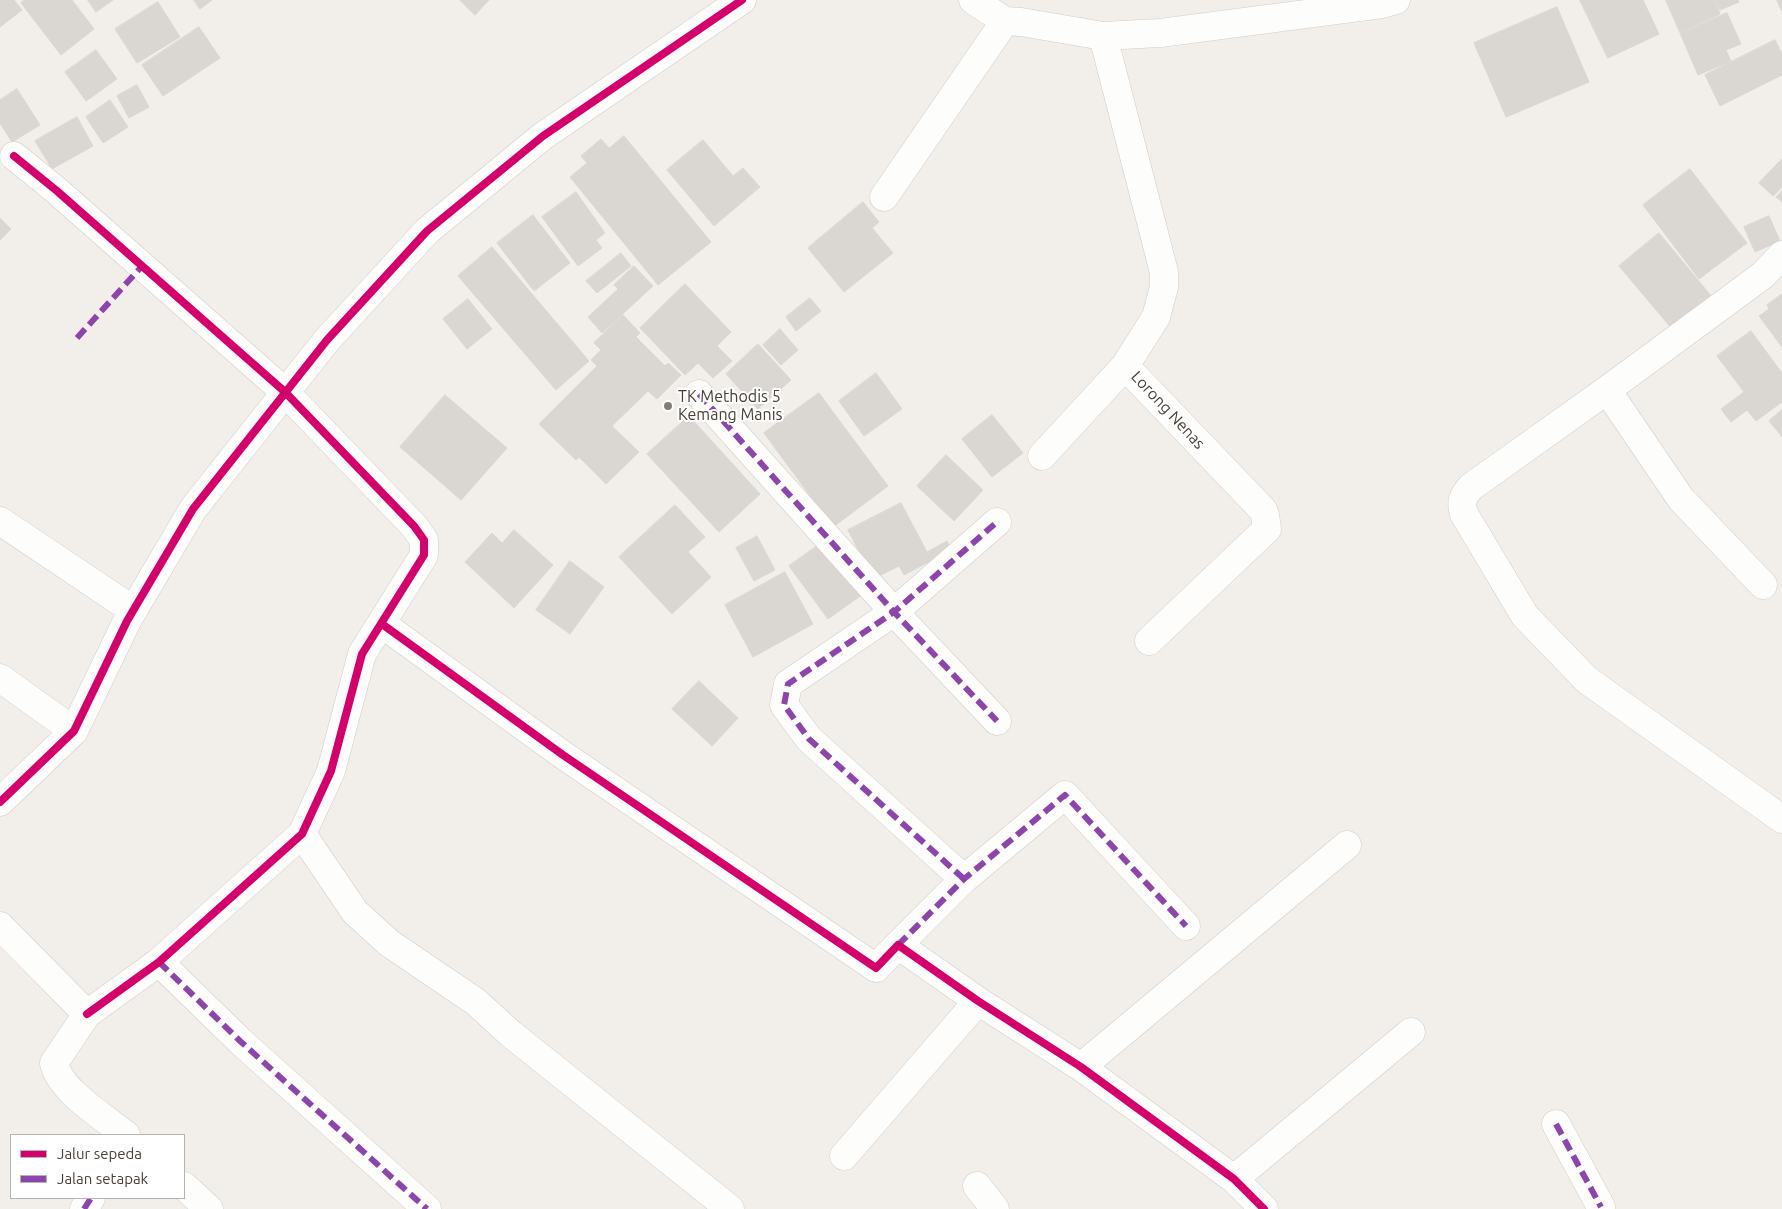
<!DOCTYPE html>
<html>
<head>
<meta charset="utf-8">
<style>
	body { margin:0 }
	#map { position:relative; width:1782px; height:1209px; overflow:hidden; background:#f2efeb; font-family:Ubuntu,sans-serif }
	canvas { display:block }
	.legend { position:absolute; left:10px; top:1134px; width:175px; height:65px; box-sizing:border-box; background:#fff; border:1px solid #b6b3af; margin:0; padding:6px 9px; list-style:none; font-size:15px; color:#484036 }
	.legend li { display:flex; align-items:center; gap:10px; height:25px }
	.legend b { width:25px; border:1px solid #b6b3af }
</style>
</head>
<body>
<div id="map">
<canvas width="1782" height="1209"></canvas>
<ul class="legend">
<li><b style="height:6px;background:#d6006c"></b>Jalur sepeda</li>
<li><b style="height:6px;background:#8e44ad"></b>Jalan setapak</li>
</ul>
</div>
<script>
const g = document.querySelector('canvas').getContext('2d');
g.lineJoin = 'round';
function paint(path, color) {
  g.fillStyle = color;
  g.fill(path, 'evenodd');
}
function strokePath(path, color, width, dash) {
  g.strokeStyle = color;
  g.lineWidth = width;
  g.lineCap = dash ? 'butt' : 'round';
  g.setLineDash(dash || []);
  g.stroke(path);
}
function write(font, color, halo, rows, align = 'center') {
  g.font = font + ' Ubuntu,sans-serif';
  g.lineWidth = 4;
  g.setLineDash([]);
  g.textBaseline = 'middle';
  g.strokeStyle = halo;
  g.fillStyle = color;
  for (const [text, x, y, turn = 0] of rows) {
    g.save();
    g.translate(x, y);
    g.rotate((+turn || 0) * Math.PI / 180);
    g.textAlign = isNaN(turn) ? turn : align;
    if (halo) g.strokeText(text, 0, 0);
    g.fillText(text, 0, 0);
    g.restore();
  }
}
const building = new Path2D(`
	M 0,0 L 14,0 L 22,10 L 0,27 Z
	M 24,0 L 72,0 L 94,29 L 61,55 L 21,3 Z
	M 88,0 L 113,0 L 96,12 Z
	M 194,0 L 212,0 L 200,9 Z
	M 460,0 L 489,0 L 475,15 Z
	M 1580,0 L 1643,0 L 1659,34 L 1608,58 Z
	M 1666,0 L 1714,0 L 1720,14 L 1680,32 Z
	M 1715,0 L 1738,0 L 1739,2 L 1720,10 Z
	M 1777,0 L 1782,0 L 1782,11 Z
	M 158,2 L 180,37 L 137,63 L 115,29 Z
	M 1557,7 L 1589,82 L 1506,117 L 1474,43 Z
	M 1727,13 L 1741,44 L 1726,50 L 1731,61 L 1698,75 L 1680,33 Z
	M 199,27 L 220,58 L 163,96 L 142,65 Z
	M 1775,40 L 1782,54 L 1782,75 L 1720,106 L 1705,75 Z
	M 96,50 L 117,79 L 86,101 L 65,72 Z
	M 137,85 L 149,107 L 129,118 L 117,96 Z
	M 17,89 L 40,125 L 12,142 L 0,123 L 0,100 Z
	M 110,100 L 128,127 L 103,143 L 86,117 Z
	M 77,117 L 93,146 L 52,169 L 35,141 Z
	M 624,136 L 711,242 L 658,285 L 570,177 L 587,163 L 581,156 L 601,139 L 609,148 Z
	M 703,140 L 733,176 L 743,168 L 760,187 L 714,226 L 667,170 Z
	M 1782,159 L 1782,187 L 1773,196 L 1759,183 Z
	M 1690,169 L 1747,243 L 1699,279 L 1643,205 Z
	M 1782,191 L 1782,202 L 1776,197 Z
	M 576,192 L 605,233 L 596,240 L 602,248 L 578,266 L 542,217 Z
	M 863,202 L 879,222 L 872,228 L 893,253 L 844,292 L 808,248 Z
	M 533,215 L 570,263 L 534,291 L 497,243 Z
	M 1769,216 L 1780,241 L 1755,252 L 1744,227 Z
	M 0,218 L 11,229 L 0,240 Z
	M 1659,233 L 1712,297 L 1673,330 L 1619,266 Z
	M 492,247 L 589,361 L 556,390 L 458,276 Z
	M 621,253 L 631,266 L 597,293 L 586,281 Z
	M 634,266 L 653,286 L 602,333 L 588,317 L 618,289 L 614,285 Z
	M 685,284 L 731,332 L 717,346 L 732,361 L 713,378 L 698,363 L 685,375 L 640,328 Z
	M 1782,294 L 1782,347 L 1759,316 L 1769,309 L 1767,305 Z
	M 810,298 L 821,311 L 796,331 L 786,317 Z
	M 468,299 L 492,329 L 467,349 L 443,319 Z
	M 623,315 L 640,333 L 636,337 L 665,366 L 668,363 L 681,375 L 657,399 L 648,391 L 612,426 L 639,452 L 606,484 L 579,457 L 576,460 L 539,424 L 597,366 L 591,360 L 601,350 L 594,343 Z
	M 780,329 L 798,350 L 781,365 L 763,345 Z
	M 1751,331 L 1782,373 L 1782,402 L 1756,421 L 1747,410 L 1731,422 L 1721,409 L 1744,392 L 1717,356 Z
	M 758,344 L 791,380 L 758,409 L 726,374 Z
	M 876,373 L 902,409 L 864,436 L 839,401 Z
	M 819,393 L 888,486 L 833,527 L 764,433 Z
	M 445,395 L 507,448 L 461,500 L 400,447 Z
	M 1782,410 L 1782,437 L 1769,421 Z
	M 992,415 L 1023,453 L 992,477 L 962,439 Z
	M 689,416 L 760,494 L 719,532 L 647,454 Z
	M 946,455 L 983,490 L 954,521 L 917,486 Z
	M 901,503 L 927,552 L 947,541 L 951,550 L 904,575 L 899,566 L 873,579 L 848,530 Z
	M 675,505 L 705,537 L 688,552 L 711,577 L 672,614 L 619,557 Z
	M 514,530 L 553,565 L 514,608 L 465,562 L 492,533 L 502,543 Z
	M 757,536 L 775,570 L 754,581 L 736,548 Z
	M 824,541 L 863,594 L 828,619 L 789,566 Z
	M 570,561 L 604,587 L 570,634 L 536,610 Z
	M 785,572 L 813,624 L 753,657 L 725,605 Z
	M 699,681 L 738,718 L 712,746 L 672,709 Z`);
paint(building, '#dad6d2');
strokePath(building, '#dad6d1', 1);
const minor = new Path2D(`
	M 973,0 L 1005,21 L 1021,22 L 1103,36 L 1160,33 L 1382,4 L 1396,0
	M 14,156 L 57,191 L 285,392 L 414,526 L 424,540 L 424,555 L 362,654 L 331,771 L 302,834 L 159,962 L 87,1014
	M 884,197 L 1005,21
	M 1782,255 L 1763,275 L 1607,390 L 1471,487 C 1463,496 1460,502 1464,514 L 1525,616 L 1587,680 L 1782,819
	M 1125,366 L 1263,510 L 1265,515 L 1267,529 L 1149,641
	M 1607,390 L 1681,499 L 1763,585
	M 699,394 L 894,612 L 997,721
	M 1042,456 L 1125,366 L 1156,317 L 1164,287 L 1164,272 L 1103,36
	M 0,521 L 133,610
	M 382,624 L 563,755 L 876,968 L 898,945 L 978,1001 L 1081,1067 L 1234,1179 L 1264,1209
	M 0,678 L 74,731
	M 0,802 L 74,731 L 127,621 L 193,509 L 327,340 L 427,231 L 543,136 L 742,0
	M 302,834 L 355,912 L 389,943 L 476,1002 L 511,1034 L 730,1209
	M 964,879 L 809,739 L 784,705 L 788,684 L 894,612 L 997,522
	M 0,926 L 87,1014 L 54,1063 C 59,1090 105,1118 126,1135
	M 898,945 L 964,879 L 1065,795 L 1186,926
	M 159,962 L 240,1041 L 427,1209
	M 1081,1067 L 1347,845
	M 1556,1124 L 1601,1207
	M 844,1156 L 978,1001
	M 1234,1179 L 1411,1032
	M 184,1186 L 209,1209
	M 977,1186 L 995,1209
	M 84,1209 L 91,1198`);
strokePath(minor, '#d0cdc8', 29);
strokePath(minor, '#fdfdfc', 28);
strokePath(new Path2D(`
	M 77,338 L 142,266
	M 699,394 L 894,612 L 997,721
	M 964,879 L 809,739 L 784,705 L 788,684 L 894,612 L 997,522
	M 898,945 L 964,879 L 1065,795 L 1186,926
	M 159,962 L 240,1041 L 427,1209
	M 1556,1124 L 1601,1207
	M 84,1209 L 91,1198`), '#8e44ad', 6, [12, 6]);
strokePath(new Path2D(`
	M 14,156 L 57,191 L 285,392 L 414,526 L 424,540 L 424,555 L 362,654 L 331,771 L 302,834 L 159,962 L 87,1014
	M 382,624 L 563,755 L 876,968 L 898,945 L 978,1001 L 1081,1067 L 1234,1179 L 1264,1209
	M 0,802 L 74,731 L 127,621 L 193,509 L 327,340 L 427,231 L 543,136 L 742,0`), '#d6006c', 8);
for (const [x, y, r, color] of [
	[668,406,5,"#847d75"]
]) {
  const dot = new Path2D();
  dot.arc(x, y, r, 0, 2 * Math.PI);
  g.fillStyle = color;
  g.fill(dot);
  strokePath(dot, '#fff', 2);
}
write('16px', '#484036', '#fff', [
	["TK Methodis 5",678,397],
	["Kemang Manis",678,415]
], 'left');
write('16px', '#484036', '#fff', [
	["Lorong Nenas",1168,410,47]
]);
</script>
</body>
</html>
